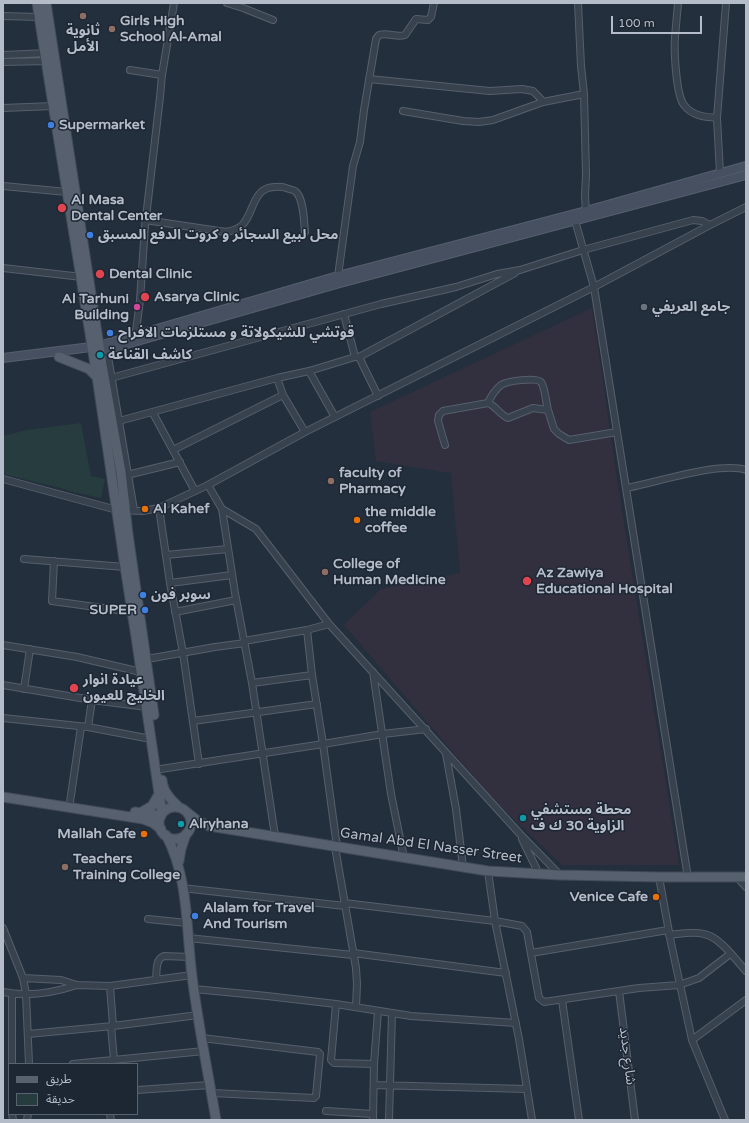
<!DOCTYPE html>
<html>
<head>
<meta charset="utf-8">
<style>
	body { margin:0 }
	#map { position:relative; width:749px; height:1123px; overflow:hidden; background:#242f3e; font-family:"Varela Round","Noto Sans Arabic",sans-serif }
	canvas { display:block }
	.frame { position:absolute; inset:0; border:4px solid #b4bcc9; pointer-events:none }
	.legend { position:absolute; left:8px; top:1063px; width:130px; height:52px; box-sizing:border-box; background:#1d2633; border:1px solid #59626f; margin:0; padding:5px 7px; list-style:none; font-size:12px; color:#b4bcc9 }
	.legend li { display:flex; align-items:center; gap:8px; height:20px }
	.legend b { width:20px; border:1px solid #59626f }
	.scale { position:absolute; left:611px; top:16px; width:91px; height:18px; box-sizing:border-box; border:2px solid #b4bcc9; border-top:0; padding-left:5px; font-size:12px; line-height:14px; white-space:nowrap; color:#b4bcc9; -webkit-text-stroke:3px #1d2633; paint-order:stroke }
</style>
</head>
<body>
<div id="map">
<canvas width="749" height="1123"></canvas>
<div class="frame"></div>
<ul class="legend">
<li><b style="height:5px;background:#56606e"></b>طريق</li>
<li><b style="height:11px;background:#263c3f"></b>حديقة</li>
</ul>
<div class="scale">100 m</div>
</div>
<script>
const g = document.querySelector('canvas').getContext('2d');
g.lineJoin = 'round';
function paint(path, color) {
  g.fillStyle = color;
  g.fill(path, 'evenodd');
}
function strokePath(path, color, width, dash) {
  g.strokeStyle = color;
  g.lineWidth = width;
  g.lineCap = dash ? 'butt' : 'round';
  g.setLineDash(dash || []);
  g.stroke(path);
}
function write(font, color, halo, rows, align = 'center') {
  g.font = font + ' "Varela Round","Noto Sans Arabic",sans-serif';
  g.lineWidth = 3;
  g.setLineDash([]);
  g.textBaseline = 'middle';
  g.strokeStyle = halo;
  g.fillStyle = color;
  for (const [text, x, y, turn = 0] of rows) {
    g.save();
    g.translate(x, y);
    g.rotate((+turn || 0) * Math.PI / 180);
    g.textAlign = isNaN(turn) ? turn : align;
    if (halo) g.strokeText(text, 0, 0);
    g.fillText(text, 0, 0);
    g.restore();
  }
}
paint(new Path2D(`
	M 592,308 L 620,499 L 679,865 L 562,865 L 493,799 L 344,625 L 381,589 L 460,573 L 451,473 L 376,461 L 370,412 Z`), '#32303f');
paint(new Path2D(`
	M 81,423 L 91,476 L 105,479 L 101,498 L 68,491 L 68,490 L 3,474 L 3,436 L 27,430 Z`), '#263c3f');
const minor = new Path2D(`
	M 227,3 L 243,8 L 273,20
	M 578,3 L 581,66 L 584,94 L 586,175 L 585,195 L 586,214
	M 678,3 C 677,14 676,26 675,37 C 674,51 676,95 684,105 C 692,116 705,117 717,118
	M 3,16 L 39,17
	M 3,55 L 48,53
	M 3,62 L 49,61
	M 130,70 L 162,75
	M 369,79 L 490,91 L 522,89 L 533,91 L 539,97 L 543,102
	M 3,108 L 53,106
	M 403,111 L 463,121 L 479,122 L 493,120 L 543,102 L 584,94
	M 720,173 L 717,118 L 726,3
	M 3,186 L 67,192
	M 574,217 L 594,287 L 688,878
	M 145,220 L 226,232 C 230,231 236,230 240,227 C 254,217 251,188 274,187 C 278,187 282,186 286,188 C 289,189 293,190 295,191 C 304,198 304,222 305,232
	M 3,268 L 82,277
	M 339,280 L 338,276 L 353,166 L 360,142 L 364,110 L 376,39 L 379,35 C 388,32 396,38 405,35 L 416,19 L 428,20 L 431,17 L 434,3
	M 344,314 L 355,357
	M 135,339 L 140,300 L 145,226 L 160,97 L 162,75 L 174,3
	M 107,351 L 134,510
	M 359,357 L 378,396
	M 309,371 L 335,417
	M 111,378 L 381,304 L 456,287 L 497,274 L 520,270 L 583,250 L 693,220 L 702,221 L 710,225
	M 277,378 L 283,395 L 305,432
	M 488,403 C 491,396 495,390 501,385 C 507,381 536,377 541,382 C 545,387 546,403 548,410
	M 153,413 L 195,491
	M 119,421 L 277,378 L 309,371 L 355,357 L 359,357 L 515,273
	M 445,445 L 438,421 L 439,415 L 443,411 L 488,403 C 496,406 500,415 508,418 L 533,408 L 548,410 L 554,429 L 559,434 L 569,440 L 617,432
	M 173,450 L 283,395
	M 127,475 L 180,462
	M 3,479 L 117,510 L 143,511 L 159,508 L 208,485 L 305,432 L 594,287 L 710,225 L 746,207
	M 208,485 L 222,509 L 256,529 L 329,624 L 520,834 L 560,875
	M 626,488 C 655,483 720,461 746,470
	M 159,508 L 170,583 L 183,653 L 199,764
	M 222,509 L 235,593 L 252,683 L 275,836
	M 166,555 L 228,549
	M 24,559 L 125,567
	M 54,561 L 52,601 L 132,612
	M 170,583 L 232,575
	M 175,612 L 236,600
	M 307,630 L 312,675 L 323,744 L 337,847
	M 244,641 L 307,630 L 329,624
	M 3,645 L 77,657 L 141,672
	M 147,659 L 215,647 L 245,643
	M 373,672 L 391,794 L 404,858
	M 252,683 L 312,675
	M 3,685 L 92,700 L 147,707
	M 24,689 L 30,649
	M 3,718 L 88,727 L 151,739
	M 193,721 L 317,704
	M 88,727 L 92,700
	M 446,754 L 456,809 L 463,867
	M 161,769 L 323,744 L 383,734 L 426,729
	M 70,802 L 81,727
	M 522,839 L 539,874
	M 335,847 L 356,968 L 357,984 L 356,1007
	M 488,871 L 495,921 L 519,1039 L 532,1120
	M 659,877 L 671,943 L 692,1040 L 725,1120
	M 737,877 L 746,887
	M 182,888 L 345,906
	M 344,903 L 495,921 L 522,926 L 527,932 L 539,998 L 544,1002 L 639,988 L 679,985 L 699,978 L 730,954
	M 148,919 L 187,923
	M 3,928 L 23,978 L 26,994 L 29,1064
	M 669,935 C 680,934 693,931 704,934 C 720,937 735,959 746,971
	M 188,938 L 353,955
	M 353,953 L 506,973
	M 531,953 L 668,930
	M 23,978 L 61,980 L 77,985 L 110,986 L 192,975
	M 156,980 C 157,972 155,959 164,956 L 190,957
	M 110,986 L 113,1026
	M 194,989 L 267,996 L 336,1004 L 411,1016 L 516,1023
	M 619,991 L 635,1120
	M 3,992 C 28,997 53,993 77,985
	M 562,1000 L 579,1120
	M 336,1004 L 331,1060 L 334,1063 L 374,1064
	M 111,1026 L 114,1060
	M 28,1034 L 113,1026 L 198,1015
	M 202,1038 L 318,1052 L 320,1054 L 316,1096 L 314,1098 L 212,1093
	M 692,1040 L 746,1000
	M 12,1064 L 12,994
	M 73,1064 L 204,1051
	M 374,1085 L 527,1089
	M 137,1090 L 210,1085
	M 326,1111 L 373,1114
	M 12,1114 L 13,1120
	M 110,1114 L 111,1120
	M 27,1120 L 28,1114
	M 373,1120 L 374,1064 L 378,1011
	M 389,1120 L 392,1013`);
const secondary = new Path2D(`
	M 95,353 L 340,283 L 746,175
	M 3,358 L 99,346 L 338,276 L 586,211 L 746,166`);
const primary = new Path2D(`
	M 37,3 L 50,86 L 97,377 L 125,567 L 136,637 L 162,814
	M 46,3 L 102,365 L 121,472 L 128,534 L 154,715
	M 59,357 L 89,369 L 97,377
	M 162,780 C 163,792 171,800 180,808
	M 3,797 L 143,819 L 153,823 L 161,829
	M159 823a16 16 0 1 1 32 0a16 16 0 1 1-32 0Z
	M 135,812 L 161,816
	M 140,813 L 152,806 L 159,794
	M 188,813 L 198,821 L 209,826 L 488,871 L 560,875 L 659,877 L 746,877
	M 166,835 C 189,878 186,929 192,976 C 198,1024 208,1072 216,1120
	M 179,861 L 181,849 L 186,834`);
strokePath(minor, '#565f6c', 8);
strokePath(secondary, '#565f6c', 10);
strokePath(primary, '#414a57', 11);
strokePath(minor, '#38414e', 6);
strokePath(secondary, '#465061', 8);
strokePath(primary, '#56606e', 9);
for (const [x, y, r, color] of [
	[83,16,4,"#8d6e63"],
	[112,29,4,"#8d6e63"],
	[51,125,4,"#3f7fe0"],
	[62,208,5,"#e0444e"],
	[90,235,4,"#3f7fe0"],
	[100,274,5,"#e0444e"],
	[145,297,5,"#e0444e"],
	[137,307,4,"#d1479c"],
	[644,307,4,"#6b7280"],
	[110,333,4,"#3f7fe0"],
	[100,355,4,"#0f9aa8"],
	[331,481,4,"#8d6e63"],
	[145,509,4,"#e8710a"],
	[357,520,4,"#e8710a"],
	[325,572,4,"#8d6e63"],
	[527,581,5,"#e0444e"],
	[143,595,4,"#3f7fe0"],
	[145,610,4,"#3f7fe0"],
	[74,688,5,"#e0444e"],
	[523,818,4,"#0f9aa8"],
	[181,824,4,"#0f9aa8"],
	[144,834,4,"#e8710a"],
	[65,867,4,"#8d6e63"],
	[656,897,4,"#e8710a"],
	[195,916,4,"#3f7fe0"]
]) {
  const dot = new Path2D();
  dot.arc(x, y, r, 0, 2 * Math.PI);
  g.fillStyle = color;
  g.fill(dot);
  strokePath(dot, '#1d2633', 1.5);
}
write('bold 14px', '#b4bcc9', '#1d2633', [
	["Girls High",120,21],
	["School Al-Amal",120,37],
	["ثانوية",83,31,"center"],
	["الأمل",83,47,"center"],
	["Supermarket",59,125],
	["Al Masa",71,200],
	["Dental Center",71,216],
	["محل لبيع السجائر و كروت الدفع المسبق",98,235],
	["Dental Clinic",109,274],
	["Asarya Clinic",154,297],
	["Al Tarhuni",129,299,"right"],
	["Building",129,315,"right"],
	["جامع العريفي",652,307],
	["قوتشي للشيكولاتة و مستلزمات الافراح",118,333],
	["كاشف القناعة",108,355],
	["faculty of",339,473],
	["Pharmacy",339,489],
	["Al Kahef",153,509],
	["the middle",365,512],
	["coffee",365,528],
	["College of",333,564],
	["Human Medicine",333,580],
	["Az Zawiya",536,573],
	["Educational Hospital",536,589],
	["سوبر فون",151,595],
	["SUPER",137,610,"right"],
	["عيادة انوار",83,680],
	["الخليج للعيون",83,696],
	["محطة مستشفي",531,810],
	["الزاوية 30 ك ف",531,826],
	["Alryhana",189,824],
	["Mallah Cafe",136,834,"right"],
	["Teachers",73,859],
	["Training College",73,875],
	["Venice Cafe",648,897,"right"],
	["Alalam for Travel",203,908],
	["And Tourism",203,924]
], 'left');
write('14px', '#b4bcc9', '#1d2633', [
	["Gamal Abd El Nasser Street",431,846,8],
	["شارع جديد",627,1056,83]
]);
</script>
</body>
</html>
